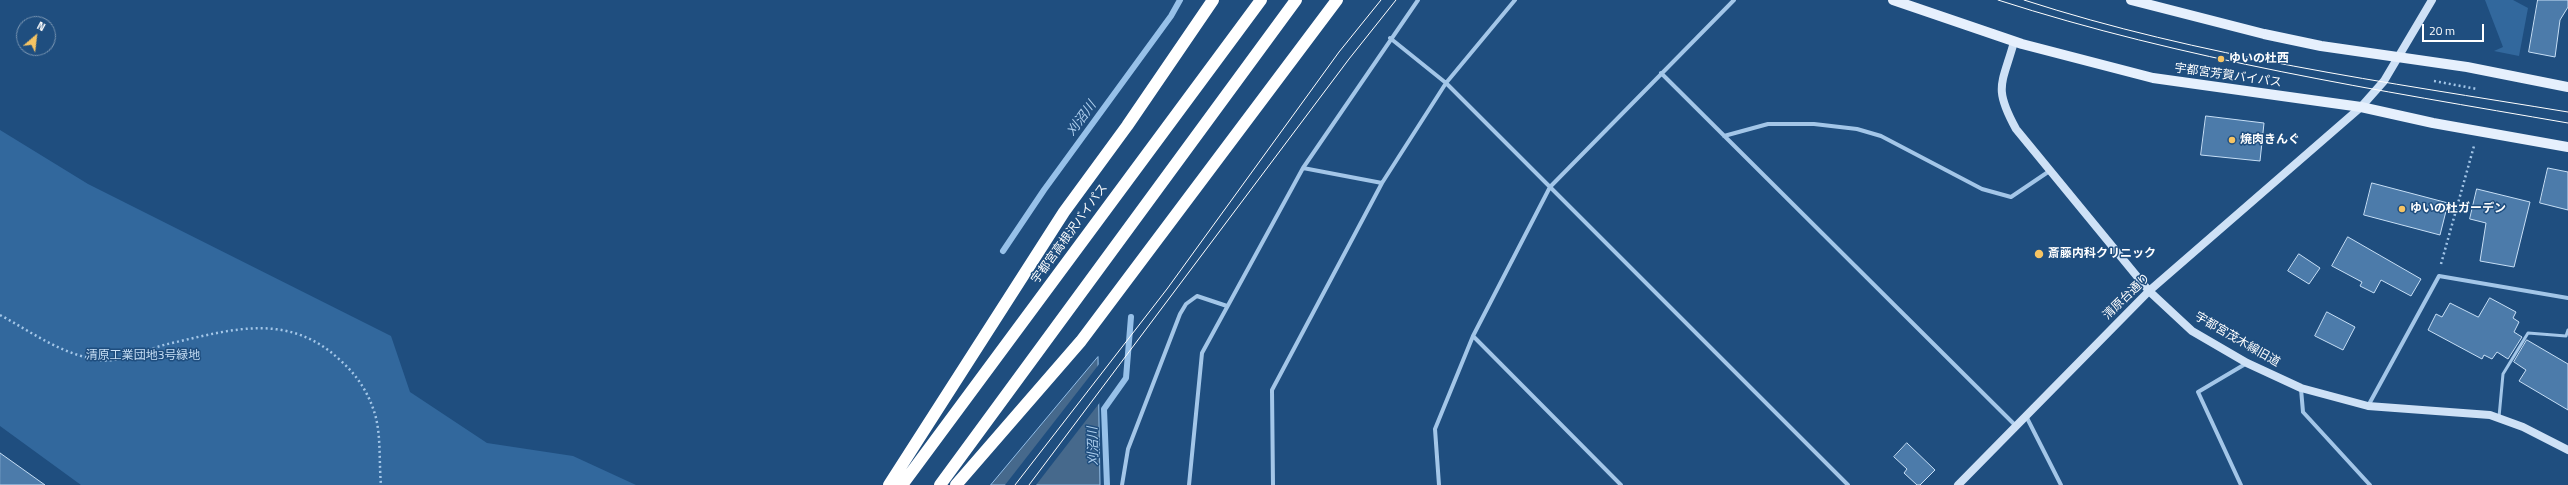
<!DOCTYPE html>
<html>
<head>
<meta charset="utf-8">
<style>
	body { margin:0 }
	#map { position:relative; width:2568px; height:485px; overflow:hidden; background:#1f4e7f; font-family:"Titillium Web",sans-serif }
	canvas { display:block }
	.north { position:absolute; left:16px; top:16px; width:40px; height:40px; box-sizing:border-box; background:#1f4e7f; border:1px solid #7995b2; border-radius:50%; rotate:28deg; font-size:11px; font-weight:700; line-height:16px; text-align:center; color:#fff }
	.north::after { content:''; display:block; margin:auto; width:14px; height:18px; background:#f6c463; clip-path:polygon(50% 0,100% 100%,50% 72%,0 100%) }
	.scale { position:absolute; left:2422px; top:24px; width:62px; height:18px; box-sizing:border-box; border:2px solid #fff; border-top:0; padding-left:5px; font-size:12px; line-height:14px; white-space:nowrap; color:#fff; -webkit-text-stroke:3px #1f4e7f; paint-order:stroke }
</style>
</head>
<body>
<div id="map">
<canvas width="2568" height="485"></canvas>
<div class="north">N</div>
<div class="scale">20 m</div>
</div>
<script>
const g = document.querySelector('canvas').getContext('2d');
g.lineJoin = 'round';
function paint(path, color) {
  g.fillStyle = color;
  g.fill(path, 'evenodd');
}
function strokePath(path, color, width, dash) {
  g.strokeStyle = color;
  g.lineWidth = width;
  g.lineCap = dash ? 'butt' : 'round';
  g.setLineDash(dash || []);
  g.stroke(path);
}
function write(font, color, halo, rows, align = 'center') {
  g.font = font + ' "Titillium Web","Noto Sans JP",sans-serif';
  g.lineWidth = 3;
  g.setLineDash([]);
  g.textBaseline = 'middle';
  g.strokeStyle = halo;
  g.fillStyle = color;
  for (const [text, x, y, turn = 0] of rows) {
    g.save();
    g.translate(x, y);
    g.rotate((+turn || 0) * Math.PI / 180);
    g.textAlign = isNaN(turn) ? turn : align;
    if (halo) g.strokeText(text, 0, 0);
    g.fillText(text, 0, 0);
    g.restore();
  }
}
paint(new Path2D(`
	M 2485,0 L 2513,0 L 2528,8 L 2519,56 L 2494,51 L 2503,47 Z
	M 0,130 L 88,184 L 391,336 L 410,392 L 487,443 L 573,456 L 636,485 L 81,485 L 0,426 Z`), '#32689d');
const water = new Path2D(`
	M 1098,357 L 1100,485 L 991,485 Z`);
paint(water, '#46698c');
strokePath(water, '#97c1e9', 1);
paint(new Path2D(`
	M 1100,363 L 1101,401 L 1036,485 L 1005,485 Z`), '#1f4e7f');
strokePath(new Path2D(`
	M 1003,251 L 1044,190 L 1171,16 L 1180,0
	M 1107,485 L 1104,409 L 1126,378 L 1131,317`), '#97c1e9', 6);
const building = new Path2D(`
	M 2538,0 L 2568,0 L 2568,7 L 2560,20 L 2555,57 L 2529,52 Z
	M 2206,116 L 2264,123 L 2260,161 L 2201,155 Z
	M 2548,168 L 2568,172 L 2568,210 L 2540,203 Z
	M 2372,183 L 2448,203 L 2440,235 L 2364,215 Z
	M 2477,189 L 2530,202 L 2514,267 L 2480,261 L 2486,223 L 2470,219 Z
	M 2348,237 L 2421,279 L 2411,296 L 2381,280 L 2374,293 L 2360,286 L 2362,282 L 2332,266 Z
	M 2299,254 L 2320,268 L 2309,284 L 2288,271 Z
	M 2490,298 L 2516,312 L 2513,318 L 2519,322 L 2514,332 L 2522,337 L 2508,359 L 2497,352 L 2492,359 L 2484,355 L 2482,359 L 2428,330 L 2436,314 L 2442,317 L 2450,303 L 2478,317 Z
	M 2327,312 L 2355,327 L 2343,350 L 2315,336 Z
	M 2527,340 L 2568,364 L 2568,410 L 2519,381 L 2526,370 L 2514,362 Z
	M 1907,443 L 1935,470 L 1920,485 L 1917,485 L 1904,473 L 1907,469 L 1894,457 Z
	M 0,453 L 45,485 L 0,485 Z`);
paint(building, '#4c7baa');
strokePath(building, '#c7dff6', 1);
strokePath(new Path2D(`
	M 2434,81 L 2477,89
	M 2441,264 L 2474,146
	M 0,315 C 33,333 61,354 99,360 C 125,363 147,348 172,343 C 233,329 289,312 340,360 C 358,376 370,395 376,418 C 381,439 379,464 381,485`), '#a3c6e8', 2.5, [2, 3]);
strokePath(new Path2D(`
	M 2499,417 L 2503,374 L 2528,333 L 2566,336 L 2568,330`), '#a3c6e8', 3);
strokePath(new Path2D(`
	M 1390,38 L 1446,83 L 1848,485
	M 1661,73 L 2016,426
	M 1724,136 L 1768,124 L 1814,124 L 1857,129 L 1881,136 L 1982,189 L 2011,197 L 2051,170
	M 1303,168 L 1382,183
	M 1473,336 L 1621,485
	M 2301,389 L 2303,412 L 2370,485
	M 2368,406 L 2439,276 L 2568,298
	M 2026,416 L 2061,485
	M 1122,485 L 1128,449 L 1180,314 L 1186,304 L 1197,296 L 1227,306
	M 1189,485 L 1202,353 L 1303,168 L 1418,0
	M 1273,485 L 1272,390 L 1382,183 L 1446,83 L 1515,0
	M 1439,485 L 1435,429 L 1473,336 L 1550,187 L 1734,0
	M 2241,485 L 2198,392 L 2247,363`), '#a3c6e8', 4);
strokePath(new Path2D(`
	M 2014,42 C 2002,85 1993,87 2016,129 L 2149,291 L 2192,331 L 2247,363 L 2301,388 L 2368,406 L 2490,415 L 2523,427 L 2568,450
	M 1958,485 L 2149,291 L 2361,107 L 2384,81 L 2432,0`), '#cee1f6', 8);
strokePath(new Path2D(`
	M 1893,0 L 2022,44 L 2153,78 L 2361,107 L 2433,123 L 2568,147
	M 2131,0 L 2264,34 L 2321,46 L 2467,67 L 2568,87`), '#e6f0fd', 10);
strokePath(new Path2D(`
	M 889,485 L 1064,212 L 1127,126 L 1213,0
	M 902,485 L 1261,0
	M 940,485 L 1296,0
	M 956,485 L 1081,341 L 1337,0`), '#fff', 12);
strokePath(new Path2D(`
	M 1998,0 C 2184,60 2377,90 2568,123
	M 2024,0 C 2200,57 2386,82 2568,112
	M 1015,485 L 1167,289 L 1339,52 L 1381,0
	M 1029,485 L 1349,59 L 1396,0`), '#fff', 1);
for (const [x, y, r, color] of [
	[2221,59,4,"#f6c463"],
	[2232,140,4,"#f6c463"],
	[2402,209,4,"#f6c463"],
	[2039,254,5,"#f6c463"]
]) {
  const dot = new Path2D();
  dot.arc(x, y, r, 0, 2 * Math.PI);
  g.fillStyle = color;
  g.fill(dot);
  strokePath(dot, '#1f4e7f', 1.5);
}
write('bold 12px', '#fff', '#1f4e7f', [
	["ゆいの杜西",2229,59],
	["焼肉きんぐ",2240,140],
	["ゆいの杜ガーデン",2410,209],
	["斎藤内科クリニック",2048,254]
], 'left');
write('12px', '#fff', '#1f4e7f', [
	["宇都宮芳賀バイパス",2228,76,8],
	["宇都宮高根沢バイパス",1070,234,-54],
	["清原台通り",2127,297,-44],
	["宇都宮茂木線旧道",2237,340,30]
]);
write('12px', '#c7dff6', '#1f4e7f', [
	["清原工業団地3号緑地",143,356]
]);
write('italic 13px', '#afd0ef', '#1f4e7f', [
	["刈沼川",1082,119,-54],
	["刈沼川",1094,446,-92]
]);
</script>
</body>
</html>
